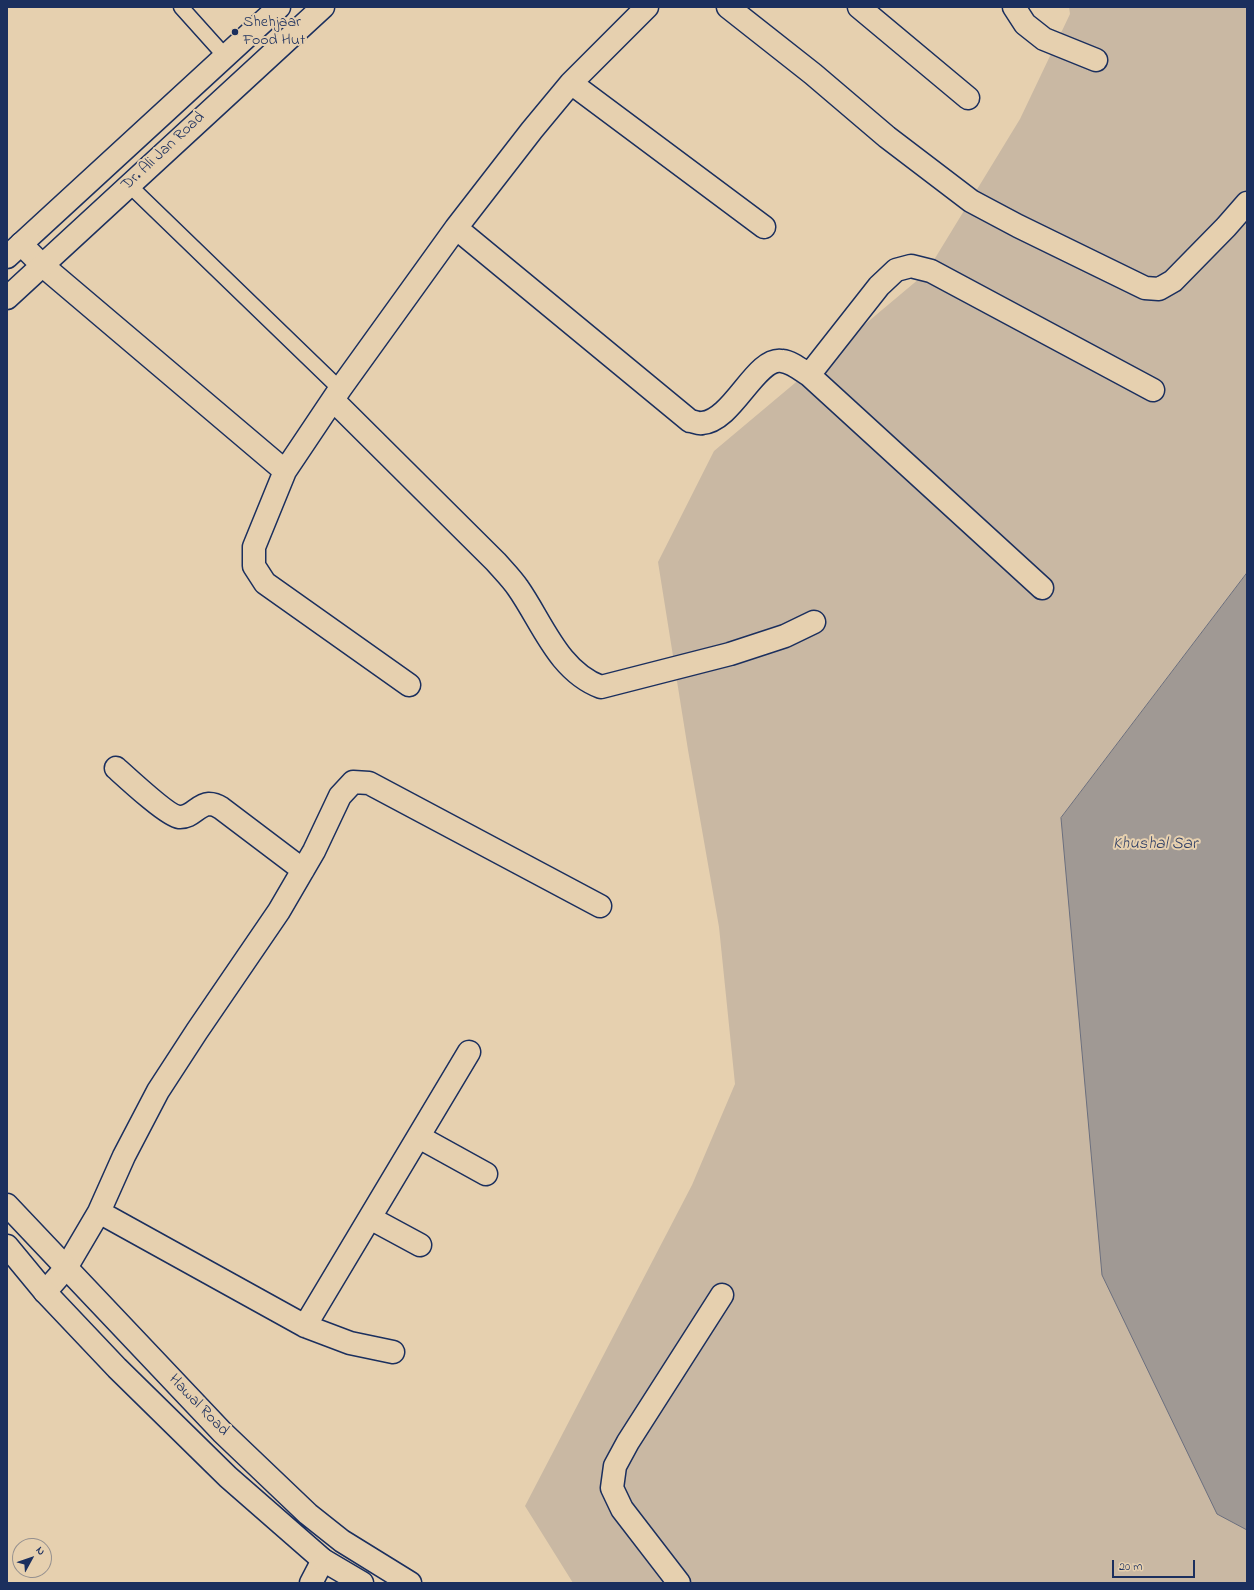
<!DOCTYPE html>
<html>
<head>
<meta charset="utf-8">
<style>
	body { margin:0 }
	#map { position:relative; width:1254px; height:1590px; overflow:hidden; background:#e6d0af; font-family:"Indie Flower",sans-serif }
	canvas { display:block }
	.frame { position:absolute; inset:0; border:8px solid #1b2f5e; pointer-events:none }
	.north { position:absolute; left:12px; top:1538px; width:40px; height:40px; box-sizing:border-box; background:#e6d0af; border:1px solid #95908f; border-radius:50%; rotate:50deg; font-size:11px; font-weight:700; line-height:16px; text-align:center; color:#1b2f5e }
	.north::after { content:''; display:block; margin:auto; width:14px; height:18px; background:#1b2f5e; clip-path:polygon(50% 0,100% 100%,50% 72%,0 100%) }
	.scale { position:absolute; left:1112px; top:1560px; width:83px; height:18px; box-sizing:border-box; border:2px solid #1b2f5e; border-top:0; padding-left:5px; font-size:12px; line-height:14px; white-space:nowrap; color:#1b2f5e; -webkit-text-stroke:3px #e6d0af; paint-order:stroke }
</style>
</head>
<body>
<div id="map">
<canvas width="1254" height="1590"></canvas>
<div class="frame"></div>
<div class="north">N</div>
<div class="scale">20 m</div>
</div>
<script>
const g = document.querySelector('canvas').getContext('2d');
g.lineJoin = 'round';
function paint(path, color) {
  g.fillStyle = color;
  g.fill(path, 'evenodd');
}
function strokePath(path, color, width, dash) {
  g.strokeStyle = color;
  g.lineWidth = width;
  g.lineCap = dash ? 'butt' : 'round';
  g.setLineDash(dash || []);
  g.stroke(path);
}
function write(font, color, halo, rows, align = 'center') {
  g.font = font + ' "Indie Flower",sans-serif';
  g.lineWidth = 4;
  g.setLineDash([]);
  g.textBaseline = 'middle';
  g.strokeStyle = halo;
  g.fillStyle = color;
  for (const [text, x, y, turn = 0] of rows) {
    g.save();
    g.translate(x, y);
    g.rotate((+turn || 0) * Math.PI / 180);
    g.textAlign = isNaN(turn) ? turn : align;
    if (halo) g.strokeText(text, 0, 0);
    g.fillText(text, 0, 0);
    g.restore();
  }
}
paint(new Path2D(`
	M 1069,7 L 1247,7 L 1247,1583 L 573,1583 L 525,1506 L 692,1185 L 735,1084 L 719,927 L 688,750 L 658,562 L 714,451 L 926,273 L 1020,119 L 1070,14 Z`), '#c9b8a3');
const water = new Path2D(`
	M 1247,573 L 1247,1530 L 1217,1514 L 1102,1275 L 1061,818 Z`);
paint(water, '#a09994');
strokePath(water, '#6b6f7e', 1);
const service = new Path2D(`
	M 181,7 L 225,56
	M 129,185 L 340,389`);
const minor = new Path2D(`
	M 728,7 L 813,74 L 887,137 L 971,201 L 1018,226 L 1145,288 L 1159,289 L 1173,281 L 1226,227 L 1247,203
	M 859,7 L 968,98
	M 1014,7 L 1025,24 L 1044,39 L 1096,60
	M 571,83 L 764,227
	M 456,228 L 690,421 C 694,421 698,424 702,423 C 733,421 756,356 782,361 C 792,362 801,370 809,375 L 1042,588
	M 21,244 L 42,265 L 285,471
	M 809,375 L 879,286 L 896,270 L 911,266 L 931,271 L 1153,390
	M 333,400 L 496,562 C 503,570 512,579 518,588 C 542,622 558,671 601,687 L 730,654 L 785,636 L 814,622
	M 409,685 L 265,583 L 254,566 L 254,547 L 285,471 L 340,389 L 456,228 L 532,130 L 571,83 L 647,7
	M 116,768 C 126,777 168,816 179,817 C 192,818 197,805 209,804 C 213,804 218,806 221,808 L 303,870
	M 419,1137 L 486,1174
	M 99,1212 L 305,1326 L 350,1343 L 393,1352
	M 370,1218 L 420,1245
	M 45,1292 L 66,1268 L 99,1212 L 124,1156 L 158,1091 L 197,1031 L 279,911 L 314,851 L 340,796 L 353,782 L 369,783 L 600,906
	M 305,1326 L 469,1052
	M 311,1583 L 323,1560
	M 679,1583 L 622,1509 L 612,1488 L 615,1466 L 628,1442 L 722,1295`);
const secondary = new Path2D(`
	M 7,1205 L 222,1432 L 308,1514 L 342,1541 L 410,1583
	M 7,1246 L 45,1292 L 117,1368 L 228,1477 L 323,1560 L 362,1583`);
const primary = new Path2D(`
	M 7,257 L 279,7
	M 7,298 L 323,7`);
strokePath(service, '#1b2f5e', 17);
strokePath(minor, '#1b2f5e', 25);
strokePath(secondary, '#1b2f5e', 25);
strokePath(primary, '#1b2f5e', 25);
strokePath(service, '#e6d0af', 14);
strokePath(minor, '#e6d0af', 22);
strokePath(secondary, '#e6d0af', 22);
strokePath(primary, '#e6d0af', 22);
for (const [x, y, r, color] of [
	[235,32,4,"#1b2f5e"]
]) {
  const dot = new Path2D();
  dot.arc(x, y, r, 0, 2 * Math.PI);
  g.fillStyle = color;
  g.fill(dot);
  strokePath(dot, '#e6d0af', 1.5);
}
write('16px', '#1b2f5e', '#e6d0af', [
	["Shehjaar",243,23],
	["Food Hut",243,41]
], 'left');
write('16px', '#1b2f5e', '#e6d0af', [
	["Dr. Ali Jan Road",164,152,-43],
	["Hawal Road",198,1406,46]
]);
write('italic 17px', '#2f3f66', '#e6d0af', [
	["Khushal Sar",1155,845]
]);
</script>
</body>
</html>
